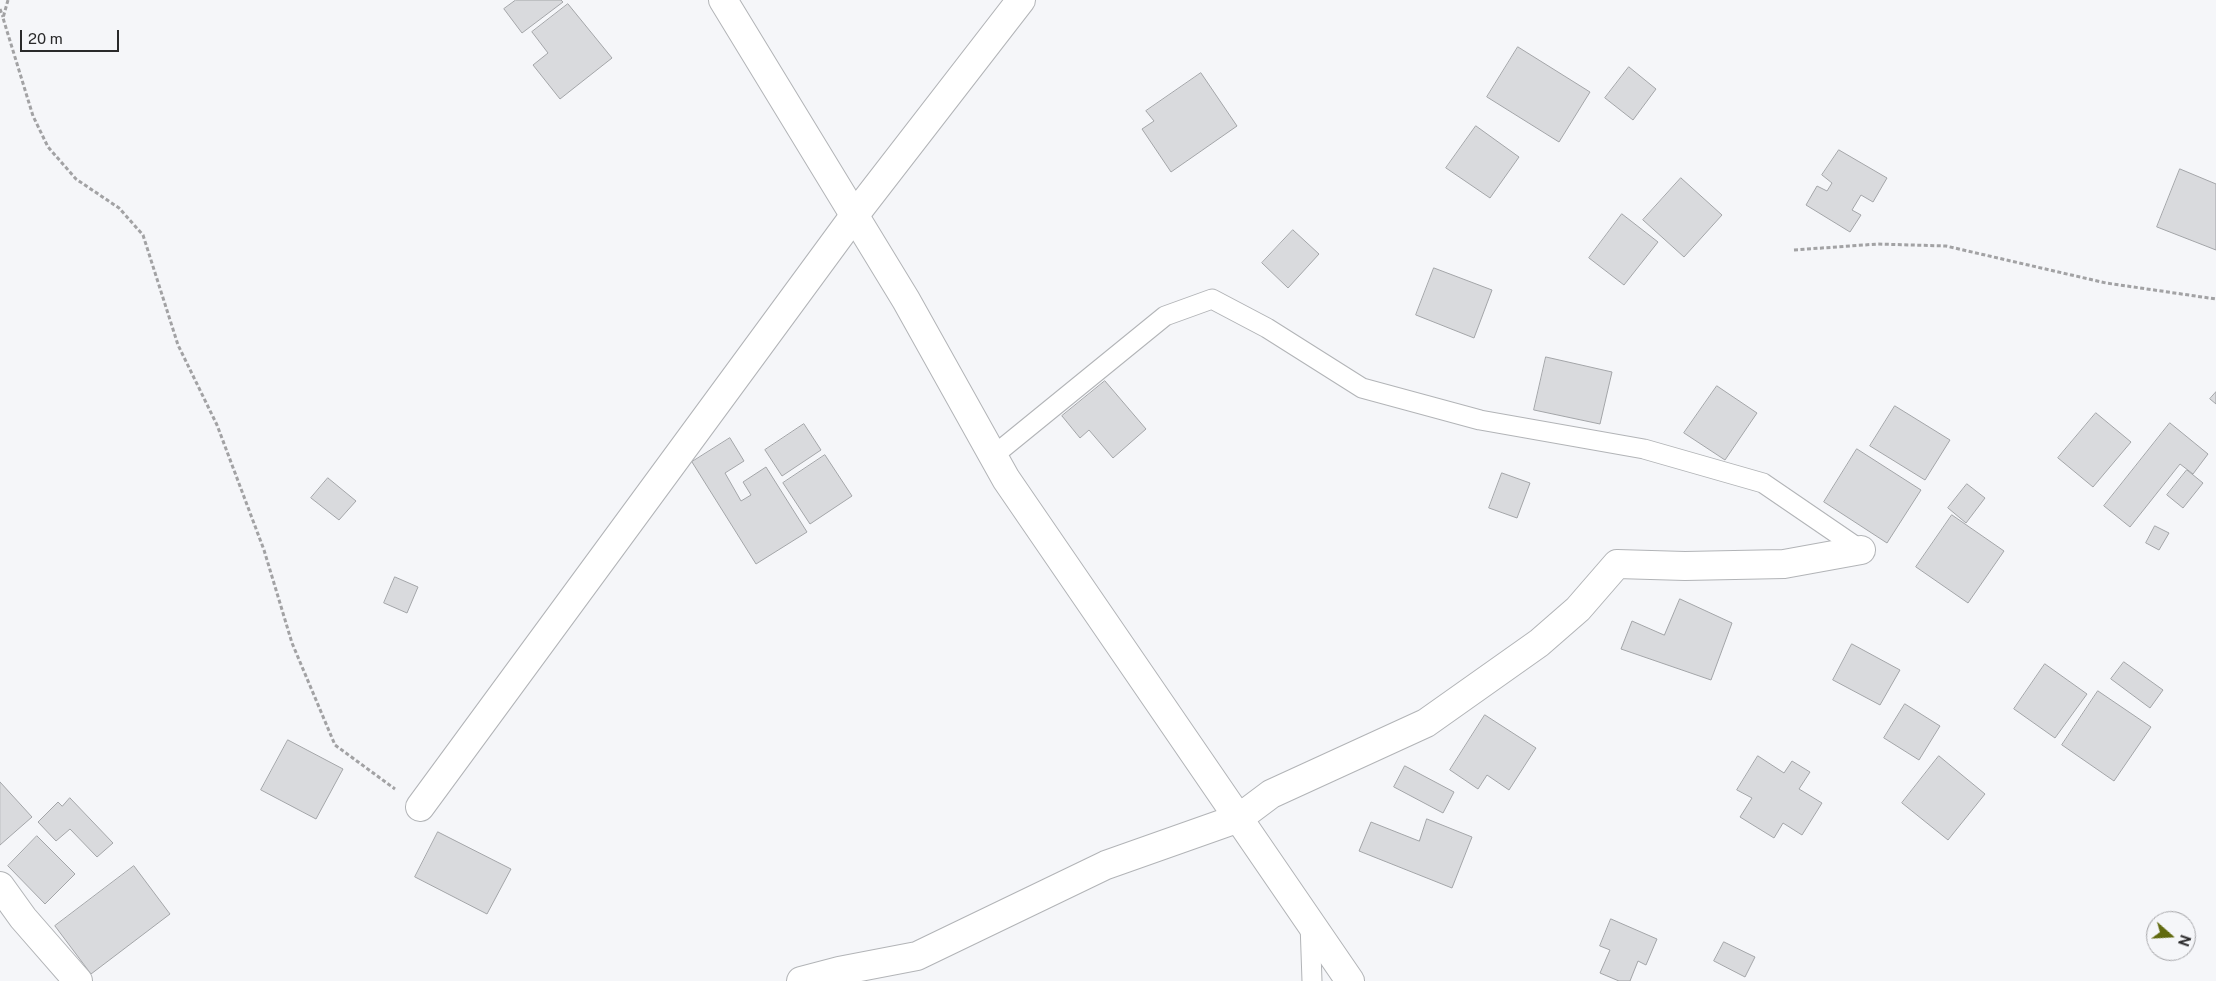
<!DOCTYPE html>
<html>
<head>
<meta charset="utf-8">
<style>
	body { margin:0 }
	#map { position:relative; width:2216px; height:981px; overflow:hidden; background:#f5f6f9; font-family:"Public Sans",sans-serif }
	canvas { display:block }
	.north { position:absolute; left:2146px; top:911px; width:50px; height:50px; box-sizing:border-box; background:#f5f6f9; border:1px solid #a4a4a7; border-radius:50%; rotate:109deg; font-size:14px; font-weight:700; line-height:20px; text-align:center; color:#2a2a2b }
	.north::after { content:''; display:block; margin:auto; width:18px; height:22px; background:#616a0f; clip-path:polygon(50% 0,100% 100%,50% 72%,0 100%) }
	.scale { position:absolute; left:20px; top:30px; width:99px; height:22px; box-sizing:border-box; border:2px solid #2a2a2b; border-top:0; padding-left:6px; font-size:15px; line-height:18px; white-space:nowrap; color:#2a2a2b; -webkit-text-stroke:4px #f5f6f9; paint-order:stroke }
</style>
</head>
<body>
<div id="map">
<canvas width="2216" height="981"></canvas>
<div class="north">N</div>
<div class="scale">20 m</div>
</div>
<script>
const g = document.querySelector('canvas').getContext('2d');
g.lineJoin = 'round';
function paint(path, color) {
  g.fillStyle = color;
  g.fill(path, 'evenodd');
}
function strokePath(path, color, width, dash) {
  g.strokeStyle = color;
  g.lineWidth = width;
  g.lineCap = dash ? 'butt' : 'round';
  g.setLineDash(dash || []);
  g.stroke(path);
}
const building = new Path2D(`
	M 516,0 L 561,0 L 563,2 L 522,33 L 504,9 Z
	M 568,4 L 612,58 L 560,99 L 533,65 L 548,53 L 532,32 Z
	M 1518,47 L 1590,92 L 1559,142 L 1487,97 Z
	M 1629,67 L 1656,89 L 1633,120 L 1605,98 Z
	M 1201,73 L 1237,126 L 1171,172 L 1142,129 L 1154,121 L 1146,111 Z
	M 1476,126 L 1519,157 L 1490,198 L 1446,168 Z
	M 1839,150 L 1887,178 L 1873,202 L 1861,195 L 1852,210 L 1861,215 L 1850,232 L 1806,205 L 1817,186 L 1827,191 L 1832,183 L 1822,175 Z
	M 2180,169 L 2216,184 L 2216,250 L 2157,227 Z
	M 1681,178 L 1722,215 L 1684,257 L 1643,220 Z
	M 1622,214 L 1658,242 L 1624,285 L 1589,258 Z
	M 1293,230 L 1319,254 L 1288,288 L 1262,263 Z
	M 1434,268 L 1492,290 L 1474,338 L 1416,315 Z
	M 1546,357 L 1612,372 L 1600,424 L 1534,410 Z
	M 1105,381 L 1146,429 L 1113,458 L 1089,430 L 1080,438 L 1062,416 Z
	M 1717,386 L 1757,413 L 1725,460 L 1684,433 Z
	M 2216,392 L 2216,404 L 2210,399 Z
	M 1895,406 L 1950,440 L 1925,480 L 1870,446 Z
	M 2096,413 L 2131,442 L 2093,487 L 2058,458 Z
	M 2170,423 L 2208,454 L 2193,474 L 2180,464 L 2130,527 L 2104,506 Z
	M 804,424 L 821,450 L 782,476 L 765,450 Z
	M 730,438 L 744,461 L 725,473 L 741,501 L 751,495 L 743,482 L 766,467 L 807,532 L 756,564 L 692,462 Z
	M 1857,449 L 1921,490 L 1887,543 L 1824,502 Z
	M 825,455 L 852,496 L 810,524 L 783,483 Z
	M 2187,470 L 2203,483 L 2183,508 L 2167,495 Z
	M 1502,473 L 1530,483 L 1517,518 L 1489,508 Z
	M 328,478 L 356,501 L 339,520 L 311,498 Z
	M 1967,484 L 1985,498 L 1966,523 L 1948,508 Z
	M 1952,515 L 2004,551 L 1968,603 L 1916,567 Z
	M 2155,526 L 2169,533 L 2159,550 L 2146,543 Z
	M 395,577 L 418,587 L 407,613 L 384,603 Z
	M 1680,599 L 1732,623 L 1711,680 L 1621,649 L 1632,621 L 1664,635 Z
	M 1852,644 L 1900,670 L 1880,705 L 1833,680 Z
	M 2124,662 L 2163,690 L 2150,708 L 2111,679 Z
	M 2045,664 L 2087,694 L 2055,738 L 2014,709 Z
	M 2098,691 L 2151,727 L 2114,781 L 2062,745 Z
	M 1905,704 L 1940,726 L 1919,760 L 1884,738 Z
	M 1485,715 L 1536,748 L 1509,790 L 1487,775 L 1478,789 L 1450,770 Z
	M 288,740 L 343,769 L 316,819 L 261,790 Z
	M 1758,756 L 1784,773 L 1792,761 L 1810,772 L 1799,789 L 1822,803 L 1802,835 L 1783,823 L 1774,838 L 1740,817 L 1752,798 L 1737,790 Z
	M 1939,756 L 1985,794 L 1948,840 L 1902,803 Z
	M 1405,766 L 1454,792 L 1443,813 L 1394,787 Z
	M 0,782 L 32,817 L 0,845 Z
	M 70,798 L 113,843 L 97,857 L 70,829 L 56,841 L 38,822 L 58,802 L 62,806 Z
	M 1427,819 L 1472,837 L 1452,888 L 1359,851 L 1371,822 L 1419,841 Z
	M 438,832 L 511,869 L 487,914 L 415,877 Z
	M 37,836 L 75,874 L 45,904 L 8,866 Z
	M 134,866 L 170,914 L 91,974 L 55,926 Z
	M 1611,919 L 1657,939 L 1646,965 L 1638,961 L 1630,981 L 1619,981 L 1600,973 L 1610,950 L 1600,946 Z
	M 1724,942 L 1755,957 L 1745,977 L 1714,961 Z`);
paint(building, '#d9dadd');
strokePath(building, '#a3a5a8', 1);
const service = new Path2D(`
	M 993,456 L 1165,316 L 1212,299 L 1267,328 L 1362,388 L 1480,420 L 1644,449 L 1763,483 L 1861,550
	M 1310,923 L 1312,981`);
const minor = new Path2D(`
	M 420,807 L 854,216 L 1021,0
	M 0,886 L 23,918 L 78,981
	M 801,981 L 839,971 L 917,956 L 1106,865 L 1239,818 L 1271,794 L 1426,723 L 1539,643 L 1578,609 L 1617,564 L 1685,566 L 1784,564 L 1861,550`);
const tertiary = new Path2D(`
	M 723,0 L 906,300 L 1006,479 L 1350,981`);
strokePath(service, '#b2b4b7', 21);
strokePath(minor, '#b2b4b7', 30);
strokePath(tertiary, '#b2b4b7', 30);
strokePath(new Path2D(`
	M 8,0 L 3,18 L 33,116 L 48,147 L 76,179 L 119,208 L 143,235 L 178,345 L 217,425 L 264,550 L 292,643 L 335,745 L 395,789
	M 0,9 L 3,17
	M 1794,250 L 1878,244 L 1946,246 L 2106,283 L 2216,299`), '#a2a2a4', 3, [4, 2.5]);
strokePath(service, '#fff', 19);
strokePath(minor, '#fff', 28);
strokePath(tertiary, '#fff', 28);
</script>
</body>
</html>
